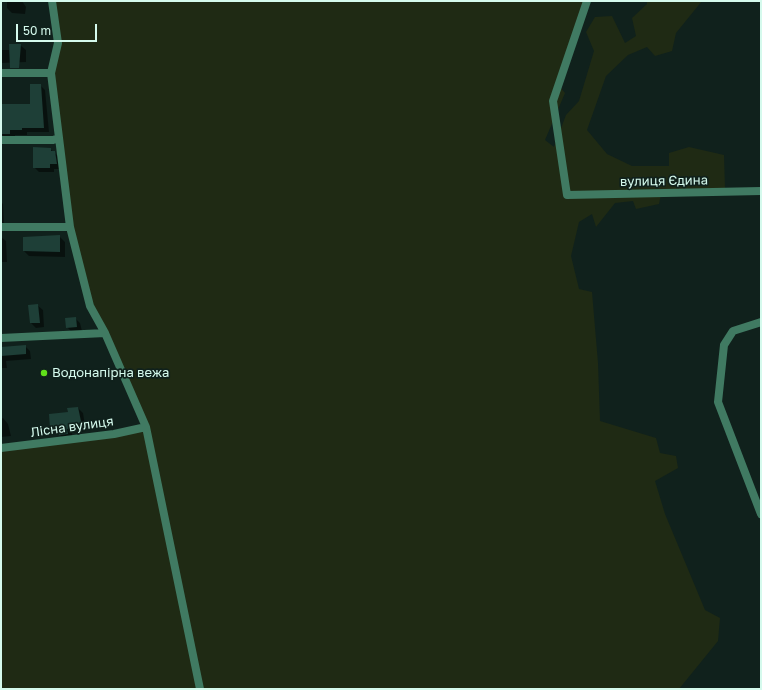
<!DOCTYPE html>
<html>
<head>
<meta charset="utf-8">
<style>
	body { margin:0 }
	#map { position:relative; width:762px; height:690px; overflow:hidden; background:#10211c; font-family:"Golos Text",sans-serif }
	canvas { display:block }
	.frame { position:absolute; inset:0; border:2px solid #d5faed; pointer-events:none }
	.scale { position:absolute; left:16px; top:24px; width:81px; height:18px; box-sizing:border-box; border:2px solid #d5faed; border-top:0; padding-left:5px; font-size:12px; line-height:14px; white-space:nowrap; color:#d5faed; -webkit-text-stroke:3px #10211c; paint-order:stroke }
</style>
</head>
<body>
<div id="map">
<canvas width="762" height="690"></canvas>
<div class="frame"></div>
<div class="scale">50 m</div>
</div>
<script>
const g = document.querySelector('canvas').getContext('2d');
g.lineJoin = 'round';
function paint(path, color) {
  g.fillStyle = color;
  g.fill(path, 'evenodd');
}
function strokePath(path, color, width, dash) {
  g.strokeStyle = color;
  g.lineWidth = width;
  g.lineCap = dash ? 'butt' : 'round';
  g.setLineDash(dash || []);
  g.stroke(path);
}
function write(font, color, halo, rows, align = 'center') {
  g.font = font + ' "Golos Text",sans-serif';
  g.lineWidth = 3.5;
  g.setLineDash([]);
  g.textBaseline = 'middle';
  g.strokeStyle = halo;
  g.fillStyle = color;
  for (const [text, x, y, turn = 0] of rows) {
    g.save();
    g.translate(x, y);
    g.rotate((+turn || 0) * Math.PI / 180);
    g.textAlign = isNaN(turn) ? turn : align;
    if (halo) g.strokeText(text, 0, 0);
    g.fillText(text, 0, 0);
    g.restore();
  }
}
paint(new Path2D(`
	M 52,1 L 585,1 L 560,87 L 565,93 L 545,140 L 554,147 L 566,115 L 579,101 L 594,51 L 586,32 L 595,17 L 612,16 L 625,43 L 636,36 L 632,18 L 647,4 L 647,1 L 702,1 L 676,33 L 672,51 L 655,56 L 647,47 L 628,55 L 606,76 L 587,130 L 607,154 L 632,166 L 669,166 L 669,153 L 689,147 L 724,155 L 725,189 L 662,189 L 659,204 L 636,209 L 633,201 L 615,203 L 596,227 L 592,214 L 579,222 L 571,256 L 579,289 L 592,292 L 598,363 L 600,421 L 656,438 L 660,453 L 676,456 L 678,468 L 655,481 L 665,514 L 705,610 L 720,618 L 718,641 L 679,689 L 1,689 L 1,448 L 145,427 L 90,306 L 70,227 L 51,73 L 58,43 Z`), '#1f2a14');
paint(new Path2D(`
	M 7,1 L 22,1 L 26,7 L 25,14 L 12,13 L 7,8 Z
	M 20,45 L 26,50 L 26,62 L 1,63 L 1,50 L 10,50 Z
	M 40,85 L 45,90 L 49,132 L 27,132 L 27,135 L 15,135 L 15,138 L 5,138 L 1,134 L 1,105 L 31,105 Z
	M 50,149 L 60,158 L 61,169 L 54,169 L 54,172 L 39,172 L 34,167 Z
	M 1,202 L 3,204 L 4,224 L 1,224 Z
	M 59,236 L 65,242 L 65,257 L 29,256 L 24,251 Z
	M 1,237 L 6,241 L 7,262 L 1,262 Z
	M 37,305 L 43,310 L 44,327 L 36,328 L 31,323 Z
	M 75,318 L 80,323 L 82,331 L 72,332 L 67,327 Z
	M 1,346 L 3,348 L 25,346 L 30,351 L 31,359 L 6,361 L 7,368 L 1,368 Z
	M 78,408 L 83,413 L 86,431 L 72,433 L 73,439 L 65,440 L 60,435 L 60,432 L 56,432 L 51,427 Z
	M 3,418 L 8,424 L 11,436 L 1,437 L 1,419 Z`), '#0007');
paint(new Path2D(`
	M 9,44 L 21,44 L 19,68 L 10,68 Z
	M 30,84 L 41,84 L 44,128 L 22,128 L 22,130 L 10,130 L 10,134 L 1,134 L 1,104 L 30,104 Z
	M 33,147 L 51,148 L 51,151 L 55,151 L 57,164 L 50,164 L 50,168 L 33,168 Z
	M 60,235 L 60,252 L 23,251 L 23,237 Z
	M 38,304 L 40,323 L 30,323 L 28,305 Z
	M 76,317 L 77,327 L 66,328 L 65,318 Z
	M 26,345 L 26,354 L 1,356 L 1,347 Z
	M 78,407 L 82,426 L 67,429 L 68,434 L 59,435 L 58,427 L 50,428 L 49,414 L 68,412 L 67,408 Z`), '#1e3f37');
strokePath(new Path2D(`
	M 52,1 L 58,43 L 51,73 L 70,227 L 90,306 L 105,333 L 146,427 L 200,689
	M 587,1 L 553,101 L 567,195 L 761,191
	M 1,73 L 51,73
	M 1,140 L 53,140 L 59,138
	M 1,227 L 70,227
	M 761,322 L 733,331 L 724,345 L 718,402 L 761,514
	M 1,338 L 105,333
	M 1,448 L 114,434 L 146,427`), '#407a62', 8);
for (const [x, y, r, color] of [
	[44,373,4,"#60e01a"]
]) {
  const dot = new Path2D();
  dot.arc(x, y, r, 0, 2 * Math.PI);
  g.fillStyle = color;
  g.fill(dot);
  strokePath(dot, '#10211c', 1.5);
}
write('13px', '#d5faed', '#10211c', [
	["вулиця Єдина",664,181,-1],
	["Лісна вулиця",72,427,-8]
]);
write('13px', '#d5faed', '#10211c', [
	["Водонапірна вежа",52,373]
], 'left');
</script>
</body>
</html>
